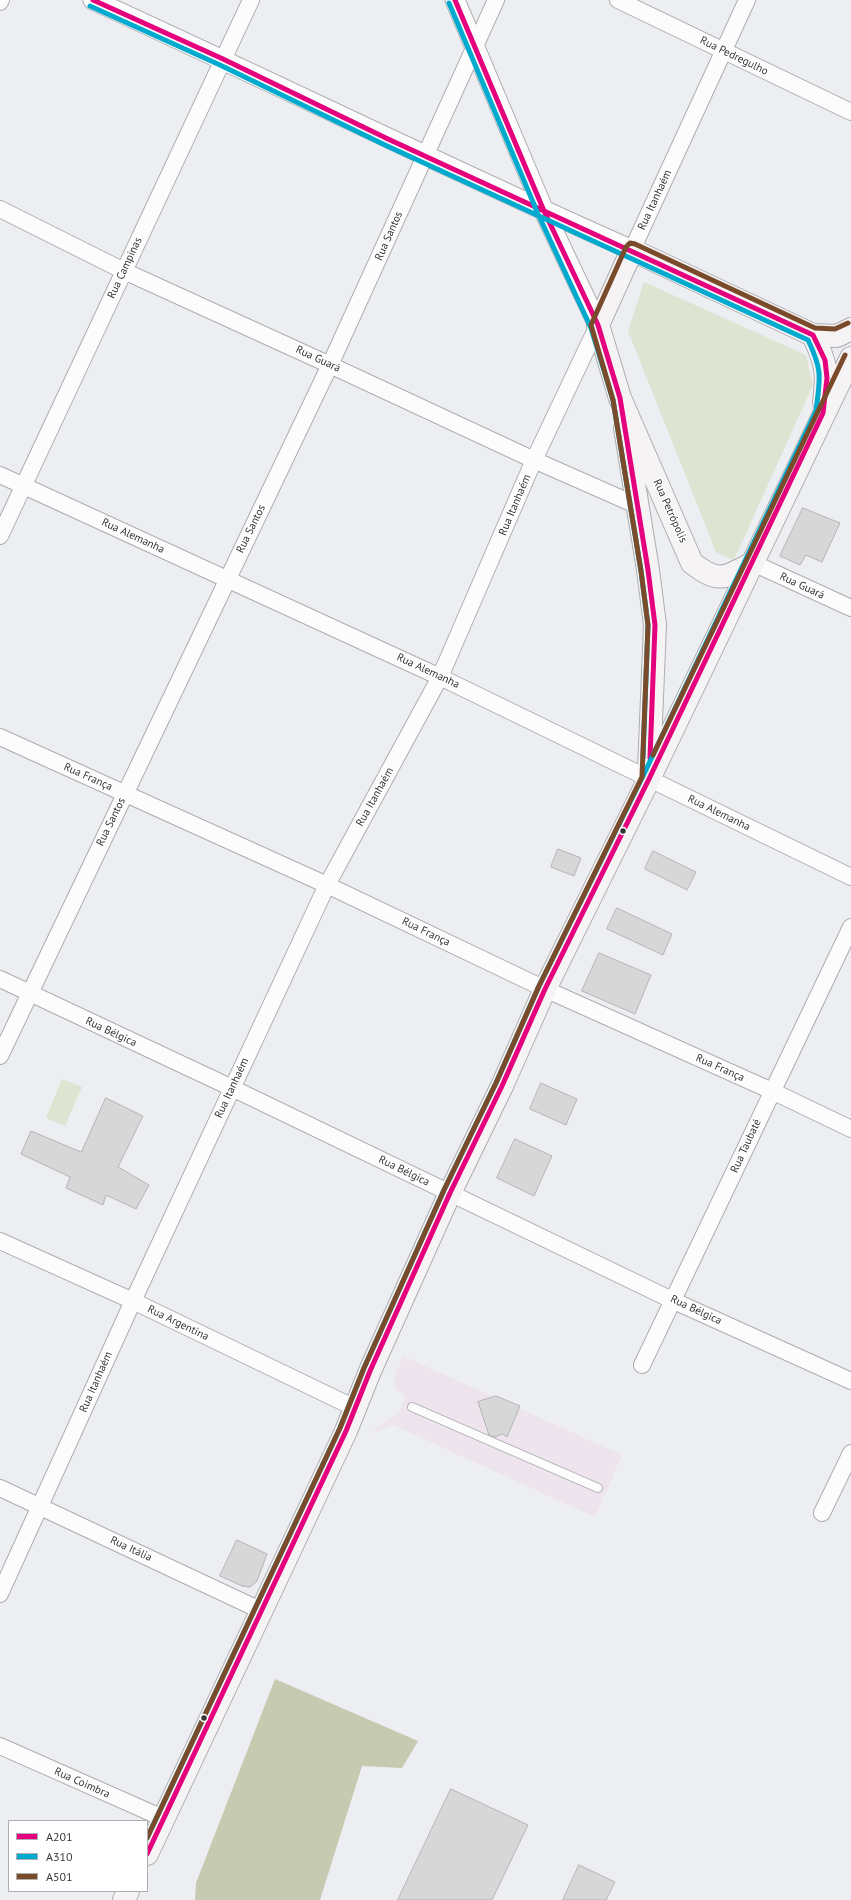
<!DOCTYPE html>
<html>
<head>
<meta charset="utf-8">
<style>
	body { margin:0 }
	#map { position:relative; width:851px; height:1900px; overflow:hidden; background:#eceef1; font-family:"PT Sans",sans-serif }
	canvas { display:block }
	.legend { position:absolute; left:8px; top:1820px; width:140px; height:72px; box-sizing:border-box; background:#fff; border:1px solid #aeaeaf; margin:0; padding:5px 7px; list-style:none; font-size:12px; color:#343537 }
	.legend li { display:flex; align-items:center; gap:8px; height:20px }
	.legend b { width:20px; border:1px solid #aeaeaf }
</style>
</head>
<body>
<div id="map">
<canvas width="851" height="1900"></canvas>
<ul class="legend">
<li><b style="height:5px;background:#e5007d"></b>A201</li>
<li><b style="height:5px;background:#00a9ce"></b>A310</li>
<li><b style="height:5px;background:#7a4b2a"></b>A501</li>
</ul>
</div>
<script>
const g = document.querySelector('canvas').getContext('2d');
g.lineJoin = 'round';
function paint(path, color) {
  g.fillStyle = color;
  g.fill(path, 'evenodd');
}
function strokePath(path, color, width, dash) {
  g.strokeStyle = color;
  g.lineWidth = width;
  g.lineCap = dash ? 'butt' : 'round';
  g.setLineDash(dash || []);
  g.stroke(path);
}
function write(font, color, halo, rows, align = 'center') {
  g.font = font + ' "PT Sans",sans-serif';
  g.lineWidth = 3;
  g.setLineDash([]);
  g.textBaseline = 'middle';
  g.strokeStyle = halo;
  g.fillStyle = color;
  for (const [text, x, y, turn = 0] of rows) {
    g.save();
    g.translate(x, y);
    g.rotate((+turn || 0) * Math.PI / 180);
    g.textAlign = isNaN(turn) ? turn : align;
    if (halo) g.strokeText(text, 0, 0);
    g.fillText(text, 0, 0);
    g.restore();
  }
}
paint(new Path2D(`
	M 403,1356 L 622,1455 L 595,1517 L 393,1425 L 369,1434 L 400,1412 L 405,1396 L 396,1389 L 394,1379 Z`), '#eee4ee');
paint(new Path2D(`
	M 644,282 L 806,355 L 813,385 L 734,560 L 716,552 L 628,331 Z
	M 62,1079 L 82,1087 L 65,1126 L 46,1118 Z`), '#dfe4d2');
paint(new Path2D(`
	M 275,1679 L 418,1741 L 402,1768 L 362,1766 L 320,1900 L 195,1900 L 196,1883 Z`), '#c6cab0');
const building = new Path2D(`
	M 803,508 L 840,523 L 822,562 L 806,555 L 800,565 L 780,556 Z
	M 558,849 L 581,858 L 574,876 L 551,867 Z
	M 653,851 L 696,872 L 687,890 L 645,869 Z
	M 617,908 L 672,934 L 663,955 L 607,929 Z
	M 599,953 L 651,975 L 635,1014 L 582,991 Z
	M 541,1083 L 577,1099 L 566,1125 L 530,1109 Z
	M 106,1098 L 143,1116 L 118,1167 L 149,1185 L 136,1209 L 106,1195 L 103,1205 L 66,1188 L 70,1177 L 21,1154 L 31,1131 L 81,1152 Z
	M 515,1139 L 552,1156 L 534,1196 L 497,1178 Z
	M 496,1396 L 520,1406 L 507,1437 L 503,1434 L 495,1437 L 489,1435 L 478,1402 Z
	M 237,1540 L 267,1554 L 257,1581 L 250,1587 L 242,1586 L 220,1576 Z
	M 451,1789 L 528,1825 L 492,1900 L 398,1900 Z
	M 579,1865 L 615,1882 L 606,1900 L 563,1900 Z`);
paint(building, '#d7d7d8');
strokePath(building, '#b4b4b6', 1);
const service = new Path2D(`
	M 412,1407 L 598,1488`);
const minor = new Path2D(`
	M 618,0 L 851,112
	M 0,2 L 1,0
	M 0,209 L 124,271 L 330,365 L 534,460 L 638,506
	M 632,250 L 747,0
	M 0,475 L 440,677 L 851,877
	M 0,536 L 251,0
	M 753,563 L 851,608
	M 0,737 L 327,885 L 545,989 L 772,1091 L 851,1129
	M 0,979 L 232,1088 L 674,1301 L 851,1381
	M 0,1056 L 330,365 L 496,0
	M 0,1241 L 133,1301 L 355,1408
	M 642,1365 L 851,927
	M 0,1488 L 262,1611
	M 822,1513 L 851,1453
	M 0,1594 L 133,1301 L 327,885 L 440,677 L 534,460 L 598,325
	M 0,1746 L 165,1819`);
const tertiary = new Path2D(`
	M 93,0 C 273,82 451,170 632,250
	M 455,0 L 544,211 L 598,325`);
const secondary = new Path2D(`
	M 813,335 C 826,363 828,372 824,402
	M 625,428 L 648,570 L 655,625 L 649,769
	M 753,563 C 724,578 720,584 692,563 L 620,398 L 598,325 L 632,250 L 813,335 L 837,336 L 851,329
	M 147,1854 L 346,1431 L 370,1371 L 450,1193 L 502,1086 L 545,989 L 649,779 L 851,358
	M 124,1900 L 128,1891`);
strokePath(service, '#acaeb0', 10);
strokePath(minor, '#acaeb0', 18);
strokePath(tertiary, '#acaeb0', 21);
strokePath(secondary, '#acaeb0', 24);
strokePath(service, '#fcfcfd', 8);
strokePath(minor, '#fcfcfd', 16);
strokePath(tertiary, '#fcfcfd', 19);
strokePath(secondary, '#f6f3f4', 22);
strokePath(new Path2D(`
	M 93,0 L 223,59 L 388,139 L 813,335 L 825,360 L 827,378 L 823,413 L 649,779 L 545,989 L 502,1086 L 450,1193 L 370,1371 L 346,1431 L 147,1854
	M 455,0 L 544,211 L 598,325 L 620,398 L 648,570 L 655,625 L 650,758`), '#e5007d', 5);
strokePath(new Path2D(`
	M 449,3 L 538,214 L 591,328 L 613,400 L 641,571 L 648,625 L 643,758
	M 90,6 L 220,65 L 385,145 L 808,340 C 823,371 820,378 816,411 L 643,776 L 539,986 L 496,1083 L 444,1190 L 364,1368 L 340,1428 L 147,1838`), '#00a9ce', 5);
strokePath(new Path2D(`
	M 653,755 L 845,355
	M 147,1838 L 340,1428 L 364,1368 L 444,1190 L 496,1083 L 539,986 L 642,777 L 648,625 L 641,571 L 613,400 L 591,325 L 626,247 L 630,243 L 635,244 L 815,328 L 835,329 L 848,323`), '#7a4b2a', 5);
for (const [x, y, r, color] of [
	[623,831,3.5,"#343537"],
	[204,1718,3.5,"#343537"]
]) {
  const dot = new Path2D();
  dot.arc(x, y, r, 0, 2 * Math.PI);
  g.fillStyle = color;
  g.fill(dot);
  strokePath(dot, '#fff', 1.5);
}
write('11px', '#343537', '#fff', [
	["Rua Pedregulho",734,56,26],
	["Rua Itanhaém",655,200,-65],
	["Rua Santos",389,236,-66],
	["Rua Campinas",125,268,-65],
	["Rua Guará",318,359,25],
	["Rua Itanhaém",515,505,-67],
	["Rua Petrópolis",670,511,66],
	["Rua Santos",251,529,-64],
	["Rua Alemanha",133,536,25],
	["Rua Guará",802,586,25],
	["Rua Alemanha",428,671,25],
	["Rua França",88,777,24],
	["Rua Itanhaém",375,797,-61],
	["Rua Alemanha",719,813,26],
	["Rua Santos",111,822,-64],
	["Rua França",426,932,26],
	["Rua Bélgica",111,1032,25],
	["Rua França",720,1068,24],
	["Rua Itanhaém",232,1088,-65],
	["Rua Taubaté",746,1146,-65],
	["Rua Bélgica",404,1171,26],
	["Rua Bélgica",696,1310,25],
	["Rua Argentina",178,1323,26],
	["Rua Itanhaém",96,1382,-66],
	["Rua Itália",131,1549,25],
	["Rua Coimbra",82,1783,24]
]);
</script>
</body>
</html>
